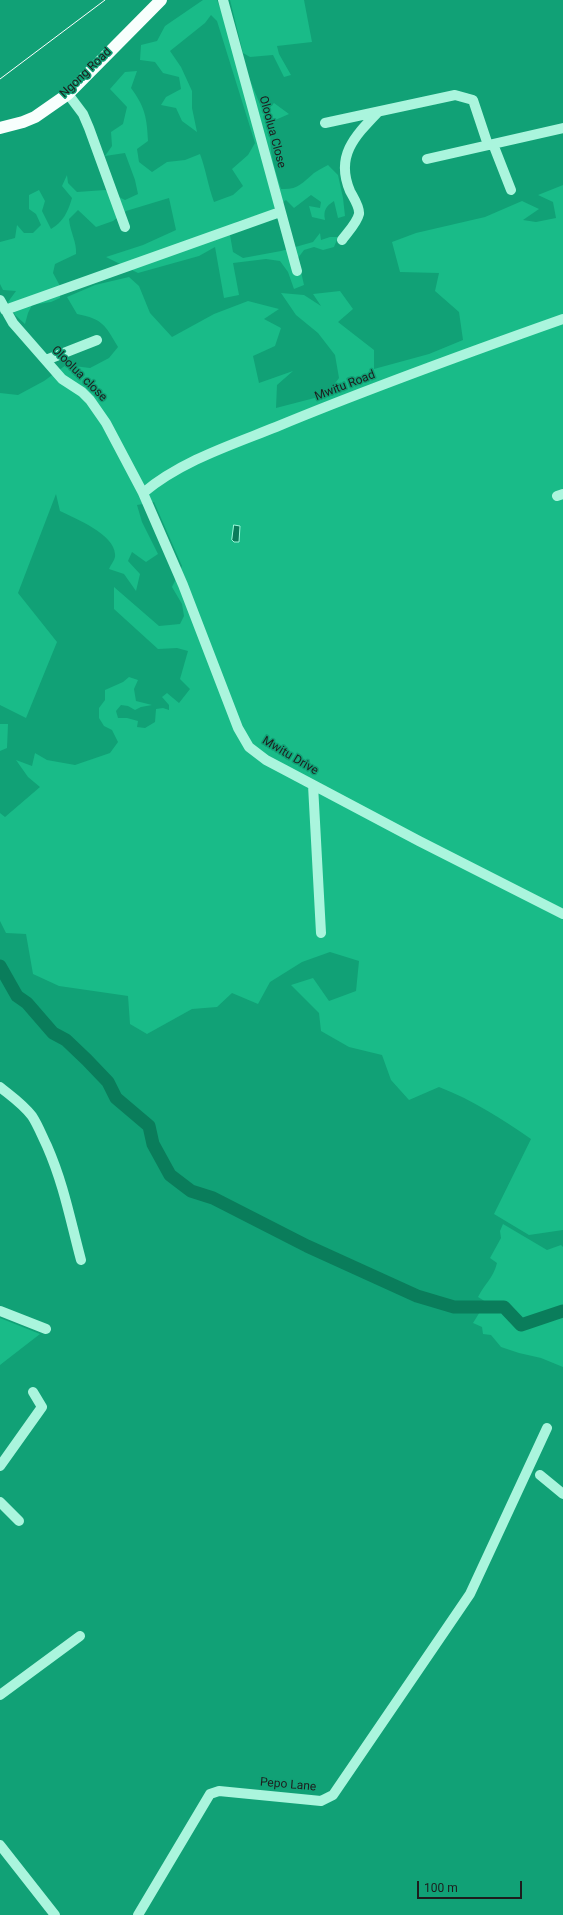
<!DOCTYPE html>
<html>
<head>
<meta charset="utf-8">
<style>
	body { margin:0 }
	#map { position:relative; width:563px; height:1915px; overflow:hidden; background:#11a176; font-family:Roboto,sans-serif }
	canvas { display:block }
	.scale { position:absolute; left:417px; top:1881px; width:105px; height:18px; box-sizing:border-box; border:2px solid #1d1d1d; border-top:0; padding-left:5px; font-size:12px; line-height:14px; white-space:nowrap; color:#1d1d1d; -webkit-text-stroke:3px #11a176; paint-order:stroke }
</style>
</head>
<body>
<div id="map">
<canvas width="563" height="1915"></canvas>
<div class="scale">100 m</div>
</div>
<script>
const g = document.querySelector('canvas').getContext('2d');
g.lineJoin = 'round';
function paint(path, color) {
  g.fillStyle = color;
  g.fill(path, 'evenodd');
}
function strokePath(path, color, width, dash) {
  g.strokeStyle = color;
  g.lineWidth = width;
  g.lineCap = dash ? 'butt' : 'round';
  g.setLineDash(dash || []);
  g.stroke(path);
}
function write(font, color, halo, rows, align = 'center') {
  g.font = font + ' Roboto,sans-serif';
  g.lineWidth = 3;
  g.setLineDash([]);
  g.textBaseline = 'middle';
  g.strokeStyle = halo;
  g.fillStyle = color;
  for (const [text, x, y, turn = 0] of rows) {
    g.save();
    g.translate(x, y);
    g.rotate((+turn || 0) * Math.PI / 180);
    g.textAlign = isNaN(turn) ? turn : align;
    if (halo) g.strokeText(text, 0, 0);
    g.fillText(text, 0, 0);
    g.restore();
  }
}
paint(new Path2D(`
	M 203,0 L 217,0 L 264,114 L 274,103 L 289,114 L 273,121 C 266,145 274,166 281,189 C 298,190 302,183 314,173 C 318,170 323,168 328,165 L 338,175 L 343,198 L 345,216 L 338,218 L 334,201 C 326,206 323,211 325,220 L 312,217 L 309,206 L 320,208 L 321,202 L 311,195 L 294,208 L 286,200 L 271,211 L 236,222 L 230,235 L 233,252 L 243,258 L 281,251 L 313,242 L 320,233 L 321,240 L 330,237 L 338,237 L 334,247 L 323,250 L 314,247 L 304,250 L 298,258 L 304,285 L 294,289 L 288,272 L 280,261 L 266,259 L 233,263 L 239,295 L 224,298 L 215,247 L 199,256 L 138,273 L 106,257 L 143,245 L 176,230 L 169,198 L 126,211 L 113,221 L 96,227 L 78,210 L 69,219 C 70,232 77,242 76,254 L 55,264 L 53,273 L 60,286 L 60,298 L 51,302 L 32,305 L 28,313 L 25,324 L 15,315 L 8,302 L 16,291 L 3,290 L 0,284 L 0,242 L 15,238 L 17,225 L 24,233 L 33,233 L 41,225 L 36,214 L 29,209 L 29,195 L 39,190 L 45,201 L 42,211 L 51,229 C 63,222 68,212 72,198 L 62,186 L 67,175 L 68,183 L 77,192 L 105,190 L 125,200 L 138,194 L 135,180 L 125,153 L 105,156 L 112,146 L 111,132 L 123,124 L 127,107 L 110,89 L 125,72 L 137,71 L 131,88 C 145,107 147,118 148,141 L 137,149 L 139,162 L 152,172 L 167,162 L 185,160 L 200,154 C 206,170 208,186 214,202 L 233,195 L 243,186 L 232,169 L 248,155 L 255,143 L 217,21 L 211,15 L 205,23 L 170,51 L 181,67 L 192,91 L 192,108 L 197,132 L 182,121 L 176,108 L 161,105 L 166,97 L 181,89 L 179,77 L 163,73 L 155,62 L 140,60 L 141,45 L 157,41 L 165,26 Z
	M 230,0 L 304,0 L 312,42 L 277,46 L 279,54 L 291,75 L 284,77 L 273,55 L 250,57 L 243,53 Z
	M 563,185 L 563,1230 L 529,1235 L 494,1214 L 531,1139 C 502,1119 473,1100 439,1087 L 409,1100 L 391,1080 L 382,1055 L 349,1047 L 321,1031 L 319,1013 L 291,985 L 313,978 L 329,1001 L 356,991 L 359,961 L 330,952 L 302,962 L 270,982 L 258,1004 L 232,993 L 217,1007 L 192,1009 L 147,1034 L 130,1024 L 128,996 L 59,986 L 33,974 L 26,934 L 6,933 L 0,921 L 0,813 L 5,817 L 40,787 L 28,777 L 16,760 L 32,766 L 35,753 L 47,760 L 75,765 L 110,753 L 118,742 L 112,730 L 104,726 L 99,718 L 99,708 L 105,700 L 105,690 L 123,682 L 129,677 L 138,680 L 134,689 L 136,701 L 152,705 L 141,707 L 135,710 L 128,706 L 121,705 L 116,711 L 118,718 L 127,718 L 138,721 L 137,727 L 145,728 L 155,722 L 156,709 L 163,708 L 169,710 L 169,705 L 162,697 L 167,693 L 179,703 L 190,689 L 180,679 L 188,651 L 177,648 L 158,649 L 114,609 L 114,587 L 159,626 L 180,624 L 184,616 L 182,604 L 172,587 L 182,566 L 154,502 L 137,505 L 142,522 L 158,554 L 146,562 L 132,552 L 128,561 L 140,574 L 136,591 L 124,574 L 109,569 C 111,564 116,559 115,554 C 114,534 76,519 60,511 L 56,494 L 18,593 L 57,642 L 26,718 L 0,705 L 0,393 L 18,395 L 44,381 L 66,365 L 90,368 L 109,358 L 118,347 C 105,325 103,319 77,314 L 67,297 L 95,285 L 129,277 L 139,286 L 150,313 L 172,337 L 214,314 L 248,301 L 279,309 L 264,319 L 281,328 L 275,346 L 253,356 L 259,383 L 293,371 L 277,385 L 276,408 L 326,395 L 339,378 L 335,355 L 318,333 L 296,315 L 281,293 L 304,295 L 321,306 L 313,294 L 340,291 L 353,309 L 338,322 L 374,350 L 374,369 L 429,354 L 463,340 L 459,312 L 435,291 L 439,273 L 400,272 L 392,242 L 416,233 L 485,217 L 522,201 L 539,209 L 523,220 L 536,222 L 556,218 L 553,202 L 538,195 Z
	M 0,724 L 8,724 L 7,748 L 0,751 Z
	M 503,1224 L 547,1250 L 561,1245 L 563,1247 L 563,1367 L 541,1358 L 519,1353 L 501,1347 L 491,1335 L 483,1334 L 482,1327 L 473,1323 L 486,1302 L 478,1297 C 485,1283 493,1279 497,1263 L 490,1258 L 501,1238 L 500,1231 Z
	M 0,1318 L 40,1334 L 0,1365 Z`), '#19bb88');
const water = new Path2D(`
	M 234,525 L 240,526 L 239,542 L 234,542 L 232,540 Z`);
paint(water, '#0a7d5b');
strokePath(water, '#9cf8da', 1);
strokePath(new Path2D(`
	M 0,966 L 17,996 L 27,1003 L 53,1033 L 66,1040 L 87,1060 L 108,1082 L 116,1098 L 149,1126 L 153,1144 L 170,1175 L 191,1191 L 213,1198 L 307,1246 L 417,1296 L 454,1307 L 504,1307 L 521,1325 L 563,1311`), '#0a7d5b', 13);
strokePath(new Path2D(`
	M 223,0 L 297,271
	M 68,94 L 83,114 L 89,128 L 125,227
	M 325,123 L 455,95 L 473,100 L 488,145
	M 493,144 L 511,190
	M 427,159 L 563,128
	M 342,240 C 347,233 357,223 359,214 C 360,207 353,197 350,191 C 335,156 355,136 378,112
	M 0,300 L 13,323 L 62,379 L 82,392 L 90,400 L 106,423 L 143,493 L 183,585 L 238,728 L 249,747 L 266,760 L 285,770 L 419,841 L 563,914
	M 5,310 L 280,212
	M 46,360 L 97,340
	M 143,493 C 181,461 231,445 276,427 C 370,388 467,353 563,319
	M 557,496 L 563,494
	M 313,785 L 321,933
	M 0,1087 C 11,1096 23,1104 32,1116 C 38,1125 42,1136 47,1146 C 64,1185 70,1219 81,1260
	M 0,1311 L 46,1329
	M 0,1466 L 42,1407 L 33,1392
	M 540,1475 L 563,1494
	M 0,1502 L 19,1521
	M 0,1695 L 80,1636
	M 0,1845 L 55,1915
	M 138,1915 L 210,1794 L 219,1791 L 321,1801 L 333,1795 L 470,1594 L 547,1428`), '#aaf5dd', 10);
strokePath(new Path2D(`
	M 0,128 L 23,122 L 35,117 L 68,94 L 161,0`), '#f8fffd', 12);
strokePath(new Path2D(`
	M 0,79 L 105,0`), '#fff', 1);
write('12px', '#1d1d1d', '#11a176', [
	["Ngong Road",86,73,-44],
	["Oloolua Close",272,132,75],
	["Oloolua close",79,374,45],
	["Mwitu Road",345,386,-21],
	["Mwitu Drive",290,756,31],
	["Pepo Lane",288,1785,5]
]);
</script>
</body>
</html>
